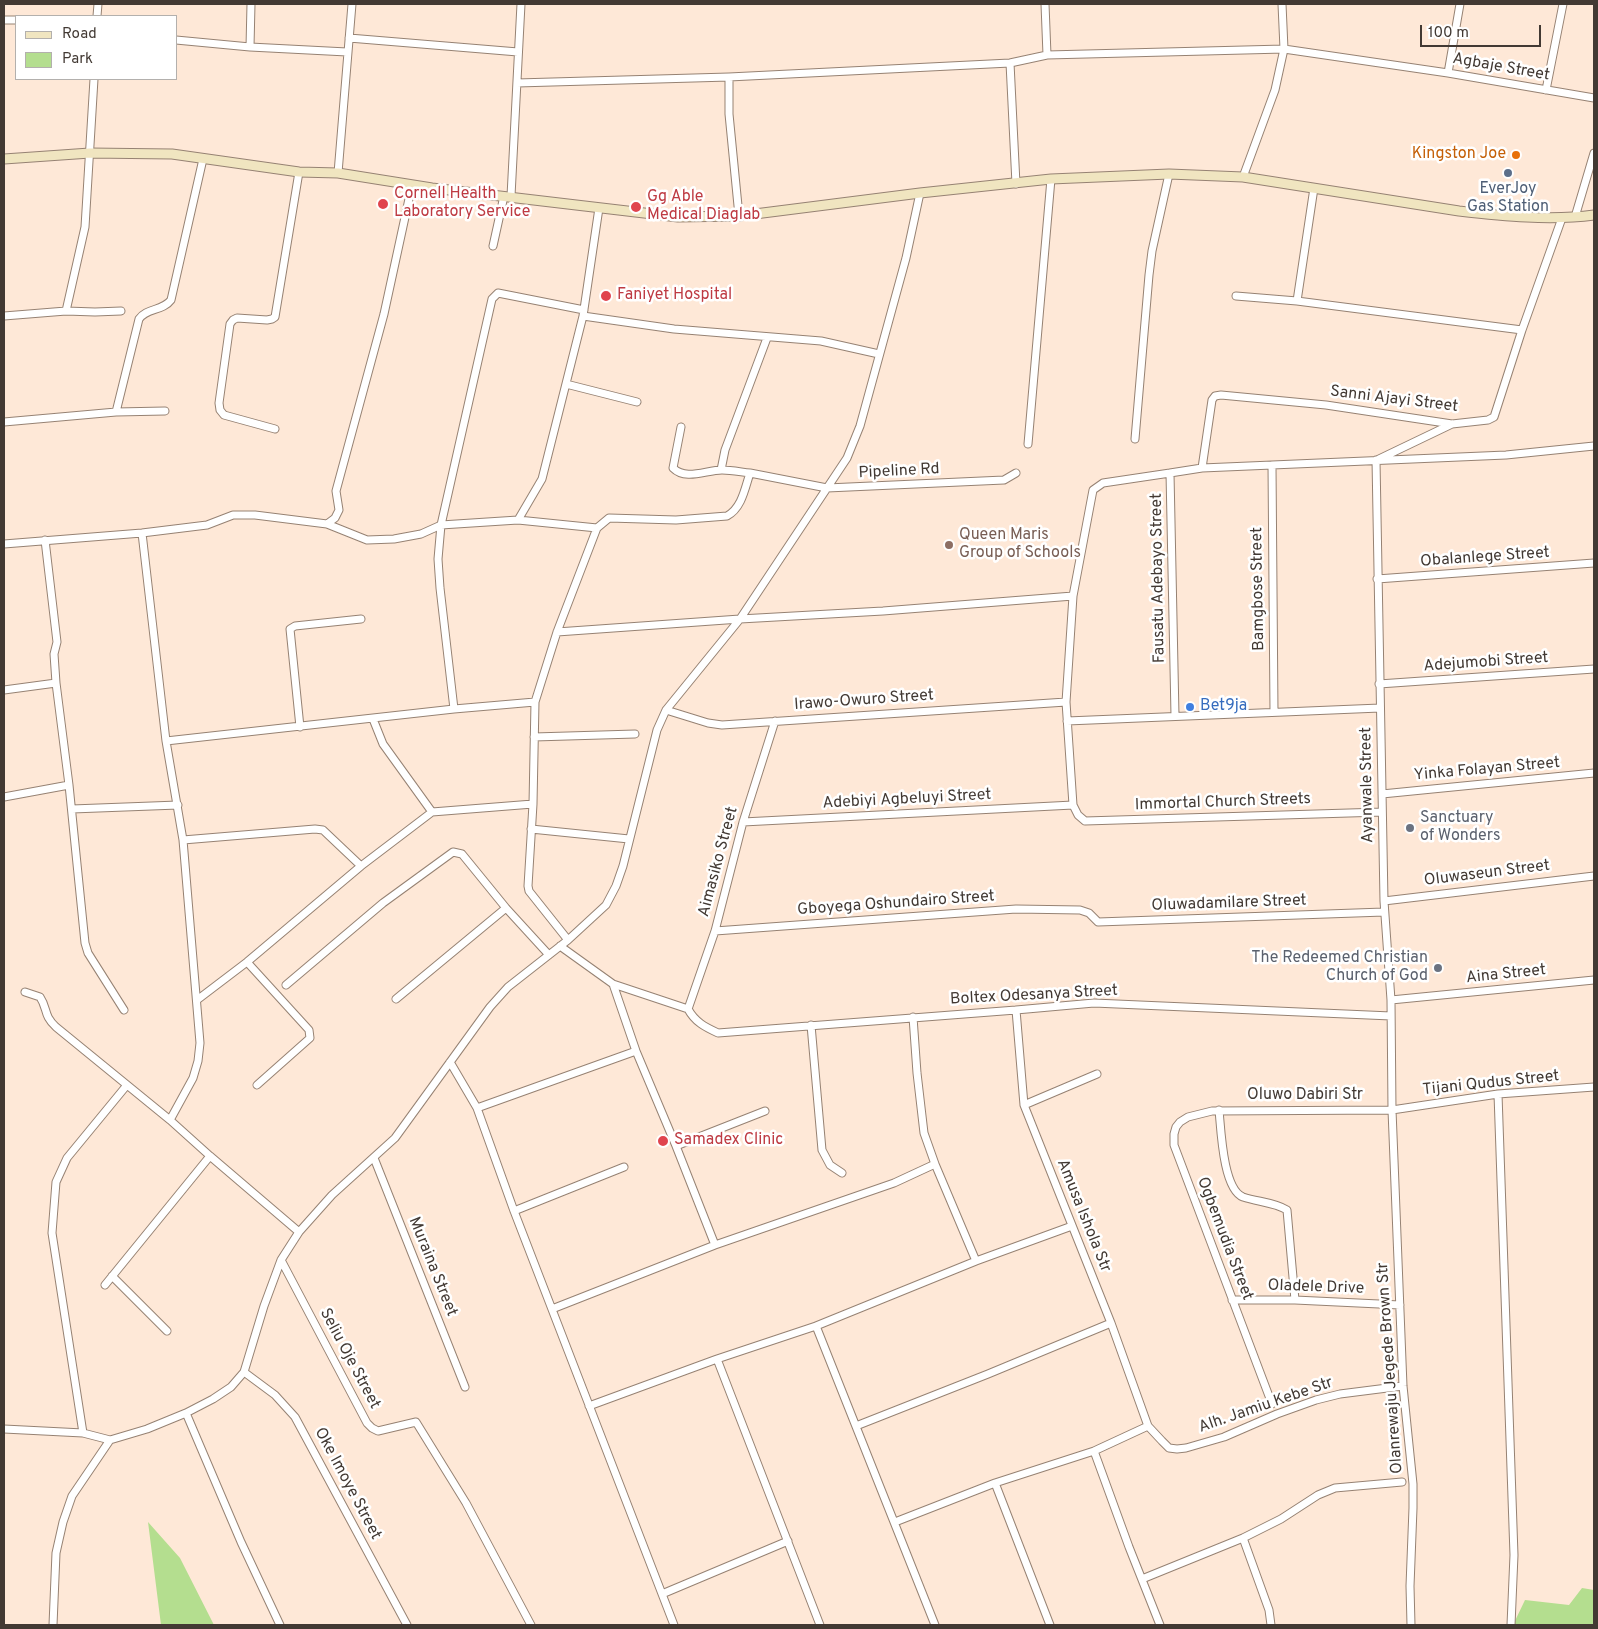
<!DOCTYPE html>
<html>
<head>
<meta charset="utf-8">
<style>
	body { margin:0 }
	#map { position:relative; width:1598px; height:1629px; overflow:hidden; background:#fee8d7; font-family:Overpass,sans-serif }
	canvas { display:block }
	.frame { position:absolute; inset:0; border:5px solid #423933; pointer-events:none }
	.legend { position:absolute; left:15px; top:15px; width:162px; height:65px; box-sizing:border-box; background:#fff; border:1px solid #b3b0ad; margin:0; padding:6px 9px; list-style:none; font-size:15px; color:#423933 }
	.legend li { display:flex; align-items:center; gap:10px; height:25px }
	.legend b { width:25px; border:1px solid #b3b0ad }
	.scale { position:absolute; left:1420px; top:25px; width:121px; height:22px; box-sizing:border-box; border:2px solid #423933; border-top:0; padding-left:6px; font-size:15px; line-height:18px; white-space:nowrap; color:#423933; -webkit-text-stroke:4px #fff; paint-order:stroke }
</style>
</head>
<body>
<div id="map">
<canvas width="1598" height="1629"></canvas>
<div class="frame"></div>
<ul class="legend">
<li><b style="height:6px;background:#f0e5c0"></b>Road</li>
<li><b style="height:14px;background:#b4de8f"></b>Park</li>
</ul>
<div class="scale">100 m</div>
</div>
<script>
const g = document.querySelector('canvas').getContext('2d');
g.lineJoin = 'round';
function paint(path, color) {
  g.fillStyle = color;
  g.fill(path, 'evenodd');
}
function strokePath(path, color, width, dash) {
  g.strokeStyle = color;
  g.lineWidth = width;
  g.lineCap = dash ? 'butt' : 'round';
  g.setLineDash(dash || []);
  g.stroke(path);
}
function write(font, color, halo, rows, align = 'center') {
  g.font = font + ' Overpass,sans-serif';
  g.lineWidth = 5;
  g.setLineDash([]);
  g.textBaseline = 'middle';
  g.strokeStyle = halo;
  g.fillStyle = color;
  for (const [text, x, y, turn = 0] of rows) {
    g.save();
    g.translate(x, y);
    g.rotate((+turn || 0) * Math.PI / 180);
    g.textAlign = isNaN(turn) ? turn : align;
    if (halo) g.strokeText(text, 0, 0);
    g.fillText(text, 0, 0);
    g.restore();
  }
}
paint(new Path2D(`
	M 148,1522 L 180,1558 L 214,1625 L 161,1625 Z
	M 1582,1588 L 1594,1590 L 1594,1625 L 1513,1625 L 1525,1600 L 1569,1605 Z`), '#b4de8f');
const street = new Path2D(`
	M 1045,4 L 1047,55
	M 97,16 L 98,4
	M 4,20 L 16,20
	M 349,38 L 518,52
	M 176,40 L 250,47 L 347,52
	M 250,47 L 251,4
	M 1010,63 L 1016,184
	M 1448,73 L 1460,4
	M 729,77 L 729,114 L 739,216
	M 517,83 L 729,77 L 1010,63 L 1047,55 L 1284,49 L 1448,73 L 1594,98
	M 1546,90 L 1563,4
	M 338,173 L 352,4
	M 1243,177 L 1275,90 L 1284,49 L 1282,4
	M 511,196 L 521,4
	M 1575,217 L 1594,153
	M 493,246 L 504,196
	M 1236,296 L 1297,301 L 1522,330
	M 1297,301 L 1314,188
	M 66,311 L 85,227 L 94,79
	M 4,316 L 66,311 L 95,312 L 121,311
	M 583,316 L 674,329 L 821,341 L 879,354
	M 566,384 L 637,402
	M 116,412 L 139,319 C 146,308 163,311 171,300 L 203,159
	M 4,422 L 116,412 L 165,411
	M 681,427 L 673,468 C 686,481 706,470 722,470 C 731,470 741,472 750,473
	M 275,429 L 224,415 L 220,410 L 219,403 L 230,324 L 233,320 L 237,318 L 267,320 L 272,319 L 275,317 L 299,172
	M 1135,439 L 1149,275 L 1152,251 L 1169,174
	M 1028,444 L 1051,179
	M 1379,459 L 1452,424
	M 1376,460 L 1384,901 L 1391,1000 L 1392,1110 L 1403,1386 L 1413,1484 L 1413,1508 L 1410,1586 L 1411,1625
	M 1272,465 L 1274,712
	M 1202,468 L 1212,400 L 1215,396 L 1221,395 L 1326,405 L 1452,424 L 1488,420 L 1494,417 L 1522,330 L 1562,218
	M 721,470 L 725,450 L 767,338
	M 1170,473 L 1103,483 L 1093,490 L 1073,596 L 1066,702 L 1073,805 L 1078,815 L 1085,821 L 1382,812
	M 518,520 L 542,479 L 583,316 L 599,208
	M 327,524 L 335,518 L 339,510 L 336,491 L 384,314 L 412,185
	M 142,533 L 166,741 L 183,840 L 200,1043 L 198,1061 L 193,1078 L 170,1120
	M 45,540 L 57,642 L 54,654 L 56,683 L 69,785 L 85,943 L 88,953 L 124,1010
	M 4,544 L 142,533 L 207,525 L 233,515 L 255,515 L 327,524 L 367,540 L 394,539 L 421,534 L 441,525 L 518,520 L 597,528 L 609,518 L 676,520 L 727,516 C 742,508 745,488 750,473 L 827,488 L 1004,480 L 1016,473
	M 1377,579 L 1594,563
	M 557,632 L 740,619 L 883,611 L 1073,596
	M 1379,684 L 1594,669
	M 4,690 L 56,683
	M 454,709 L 440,588 L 438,559 L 441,525 L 492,299 L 498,293 L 584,310
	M 666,710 L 708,723 L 722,725 L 1066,702
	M 1175,716 L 1170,473 L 1202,468 L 1506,455 L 1594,446
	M 373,719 L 383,744 L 432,812 L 533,804
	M 1067,721 L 1380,708
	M 300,727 L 290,629 L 295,626 L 361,619
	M 534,737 L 635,734
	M 166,741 L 454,709 L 535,702
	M 1382,794 L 1594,773
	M 4,797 L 69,785
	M 72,809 L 178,805
	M 743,822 L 1073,805
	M 531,829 L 629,839
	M 183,840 L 315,829 L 323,830 L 361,866
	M 1384,901 L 1594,876
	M 715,931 L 1016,909 L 1080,910 L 1089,913 L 1098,922 L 1384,912
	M 568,940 L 529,891 L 528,886 L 533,804 L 535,702 L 557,632 L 597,528
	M 560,946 L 613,984 L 636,1051 L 676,1146 L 715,1245
	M 247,962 L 309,1030 L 310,1038 L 257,1085
	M 613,984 L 688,1009
	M 286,985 L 383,903 L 453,852 L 462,854 L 506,908 L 549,955
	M 25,992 L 40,997 C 48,1009 43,1015 56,1027 L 170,1120 L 210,1156 L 299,1232
	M 396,999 L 506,908
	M 197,1000 L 247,962 L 361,866 L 432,812
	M 1391,1000 L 1594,980
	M 688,1009 C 695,1022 705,1027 718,1033 L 1016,1010 L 1094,1003 L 1391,1016
	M 688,1009 L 715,931 L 743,822 L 775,721
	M 1016,1010 L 1024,1105 L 1111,1323 L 1148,1426 L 1162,1441 L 1169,1448 L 1177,1449 L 1186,1448 L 1224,1437 L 1277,1414 L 1316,1400 L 1340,1394 L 1403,1386
	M 913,1017 L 917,1073 L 924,1133 L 935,1164
	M 811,1025 L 822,1150 L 830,1165 L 842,1173
	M 450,1062 L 477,1108 L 514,1211 L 674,1625
	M 1498,1094 L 1514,1555 L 1511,1625
	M 1024,1105 L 1097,1074
	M 477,1108 L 636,1051
	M 1219,1110 C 1221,1130 1223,1189 1243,1197 C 1258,1202 1274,1202 1287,1210 L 1295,1300
	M 676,1146 L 765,1111
	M 374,1158 L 465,1387
	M 514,1211 L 624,1167
	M 281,1260 L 367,1423 L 372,1428 L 378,1431 L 416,1422 L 466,1503 L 531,1625
	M 976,1261 L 1072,1226
	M 112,1276 L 167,1331
	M 105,1285 L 210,1156
	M 1232,1300 L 1295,1300 L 1400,1305
	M 552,1309 L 715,1245 L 894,1183 L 935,1164 L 976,1261 L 816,1326
	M 244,1372 L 275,1395 L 295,1417 L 407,1625
	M 1272,1404 L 1174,1145 L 1174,1134 L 1176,1127 L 1180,1122 L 1188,1117 L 1212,1111 L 1392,1110 L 1498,1094 L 1594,1087
	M 589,1406 L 717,1359
	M 186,1413 L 241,1542 L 280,1625
	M 856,1426 L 988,1374 L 1111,1323
	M 4,1429 L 83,1433 L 110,1440
	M 83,1433 L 52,1233 L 56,1182 L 67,1158 L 127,1085
	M 1094,1451 L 1129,1547 L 1160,1625
	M 895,1522 L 995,1483
	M 1243,1538 L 1269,1610 L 1271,1625
	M 1142,1579 L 1243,1538 L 1281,1519 L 1318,1495 L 1335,1488 L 1402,1482
	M 662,1594 L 788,1541
	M 53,1625 L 56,1553 L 63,1522 L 72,1496 L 110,1440 L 147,1429 L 186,1413 L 213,1399 L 231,1387 L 244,1372 L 264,1306 L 281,1260 L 299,1232 L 332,1195 L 395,1138 L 490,1007 L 508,987 L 568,940 L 606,905 L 616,886 L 623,866 L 657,730 L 666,710 L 740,619 L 847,458 L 860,426 L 906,258 L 920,193
	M 820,1625 L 717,1359 L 816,1326 L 935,1625
	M 1050,1625 L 995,1483 L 1094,1451 L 1148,1426`);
const secondary = new Path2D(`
	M 4,159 L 90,153 L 172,154 L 299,172 L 338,173 L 432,188 L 678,217 L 739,216 L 920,193 L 1051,179 L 1169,174 L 1243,177 L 1459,211 C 1503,216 1550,221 1594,215`);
strokePath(street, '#968273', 9);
strokePath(secondary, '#968273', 11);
strokePath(street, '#fff', 7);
strokePath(secondary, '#f0e5c0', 9);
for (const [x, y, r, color] of [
	[1516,155,5,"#e8710a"],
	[1508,173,5,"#5c6f8a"],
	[383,204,6,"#e0444e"],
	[636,207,6,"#e0444e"],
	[606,296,6,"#e0444e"],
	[949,545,5,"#8d6e63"],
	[1190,707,5,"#3f7fe0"],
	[1410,828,5,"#6b7280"],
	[1438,968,5,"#6b7280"],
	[663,1141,6,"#e0444e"]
]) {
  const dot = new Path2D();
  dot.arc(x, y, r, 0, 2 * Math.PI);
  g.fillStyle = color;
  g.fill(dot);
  strokePath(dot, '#fff', 2);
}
write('16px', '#423933', '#fff', [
	["Agbaje Street",1501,68,10],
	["Sanni Ajayi Street",1394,400,7],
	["Pipeline Rd",899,472,-3],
	["Obalanlege Street",1485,558,-4],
	["Fausatu Adebayo Street",1159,578,-91],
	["Bamgbose Street",1259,589,-91],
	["Adejumobi Street",1486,663,-4],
	["Irawo-Owuro Street",864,701,-4],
	["Yinka Folayan Street",1487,770,-5],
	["Ayanwale Street",1368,785,-91],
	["Adebiyi Agbeluyi Street",907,800,-3],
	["Immortal Church Streets",1223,803,-2],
	["Aimasiko Street",719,862,-75],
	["Oluwaseun Street",1487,874,-7],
	["Gboyega Oshundairo Street",896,904,-4],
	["Oluwadamilare Street",1229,904,-2],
	["Aina Street",1506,975,-6],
	["Boltex Odesanya Street",1034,996,-3],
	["Tijani Qudus Street",1491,1084,-6],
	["Oluwo Dabiri Str",1305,1096],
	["Amusa Ishola Str",1083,1216,68],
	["Ogbemudia Street",1224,1239,69],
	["Muraina Street",432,1267,68],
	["Oladele Drive",1316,1288,2],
	["Seliu Oje Street",349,1359,62],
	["Olanrewaju Jegede Brown Str",1391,1368,-94],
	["Alh. Jamiu Kebe Str",1266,1406,-19],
	["Oke Imoye Street",347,1484,62]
]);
write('16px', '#c56008', '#fff', [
	["Kingston Joe",1506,155]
], 'right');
write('16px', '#4e5e75', '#fff', [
	["EverJoy",1508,190],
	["Gas Station",1508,208]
]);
write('16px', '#be3a42', '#fff', [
	["Cornell Health",394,195],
	["Laboratory Service",394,213],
	["Gg Able",647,198],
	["Medical Diaglab",647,216],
	["Faniyet Hospital",617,296],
	["Samadex Clinic",674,1141]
], 'left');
write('16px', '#785e54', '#fff', [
	["Queen Maris",959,536],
	["Group of Schools",959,554]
], 'left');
write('16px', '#366cbe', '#fff', [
	["Bet9ja",1200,707]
], 'left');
write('16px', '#5b616d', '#fff', [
	["Sanctuary",1420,819],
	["of Wonders",1420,837],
	["The Redeemed Christian",1428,959,"right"],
	["Church of God",1428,977,"right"]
], 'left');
</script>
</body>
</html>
